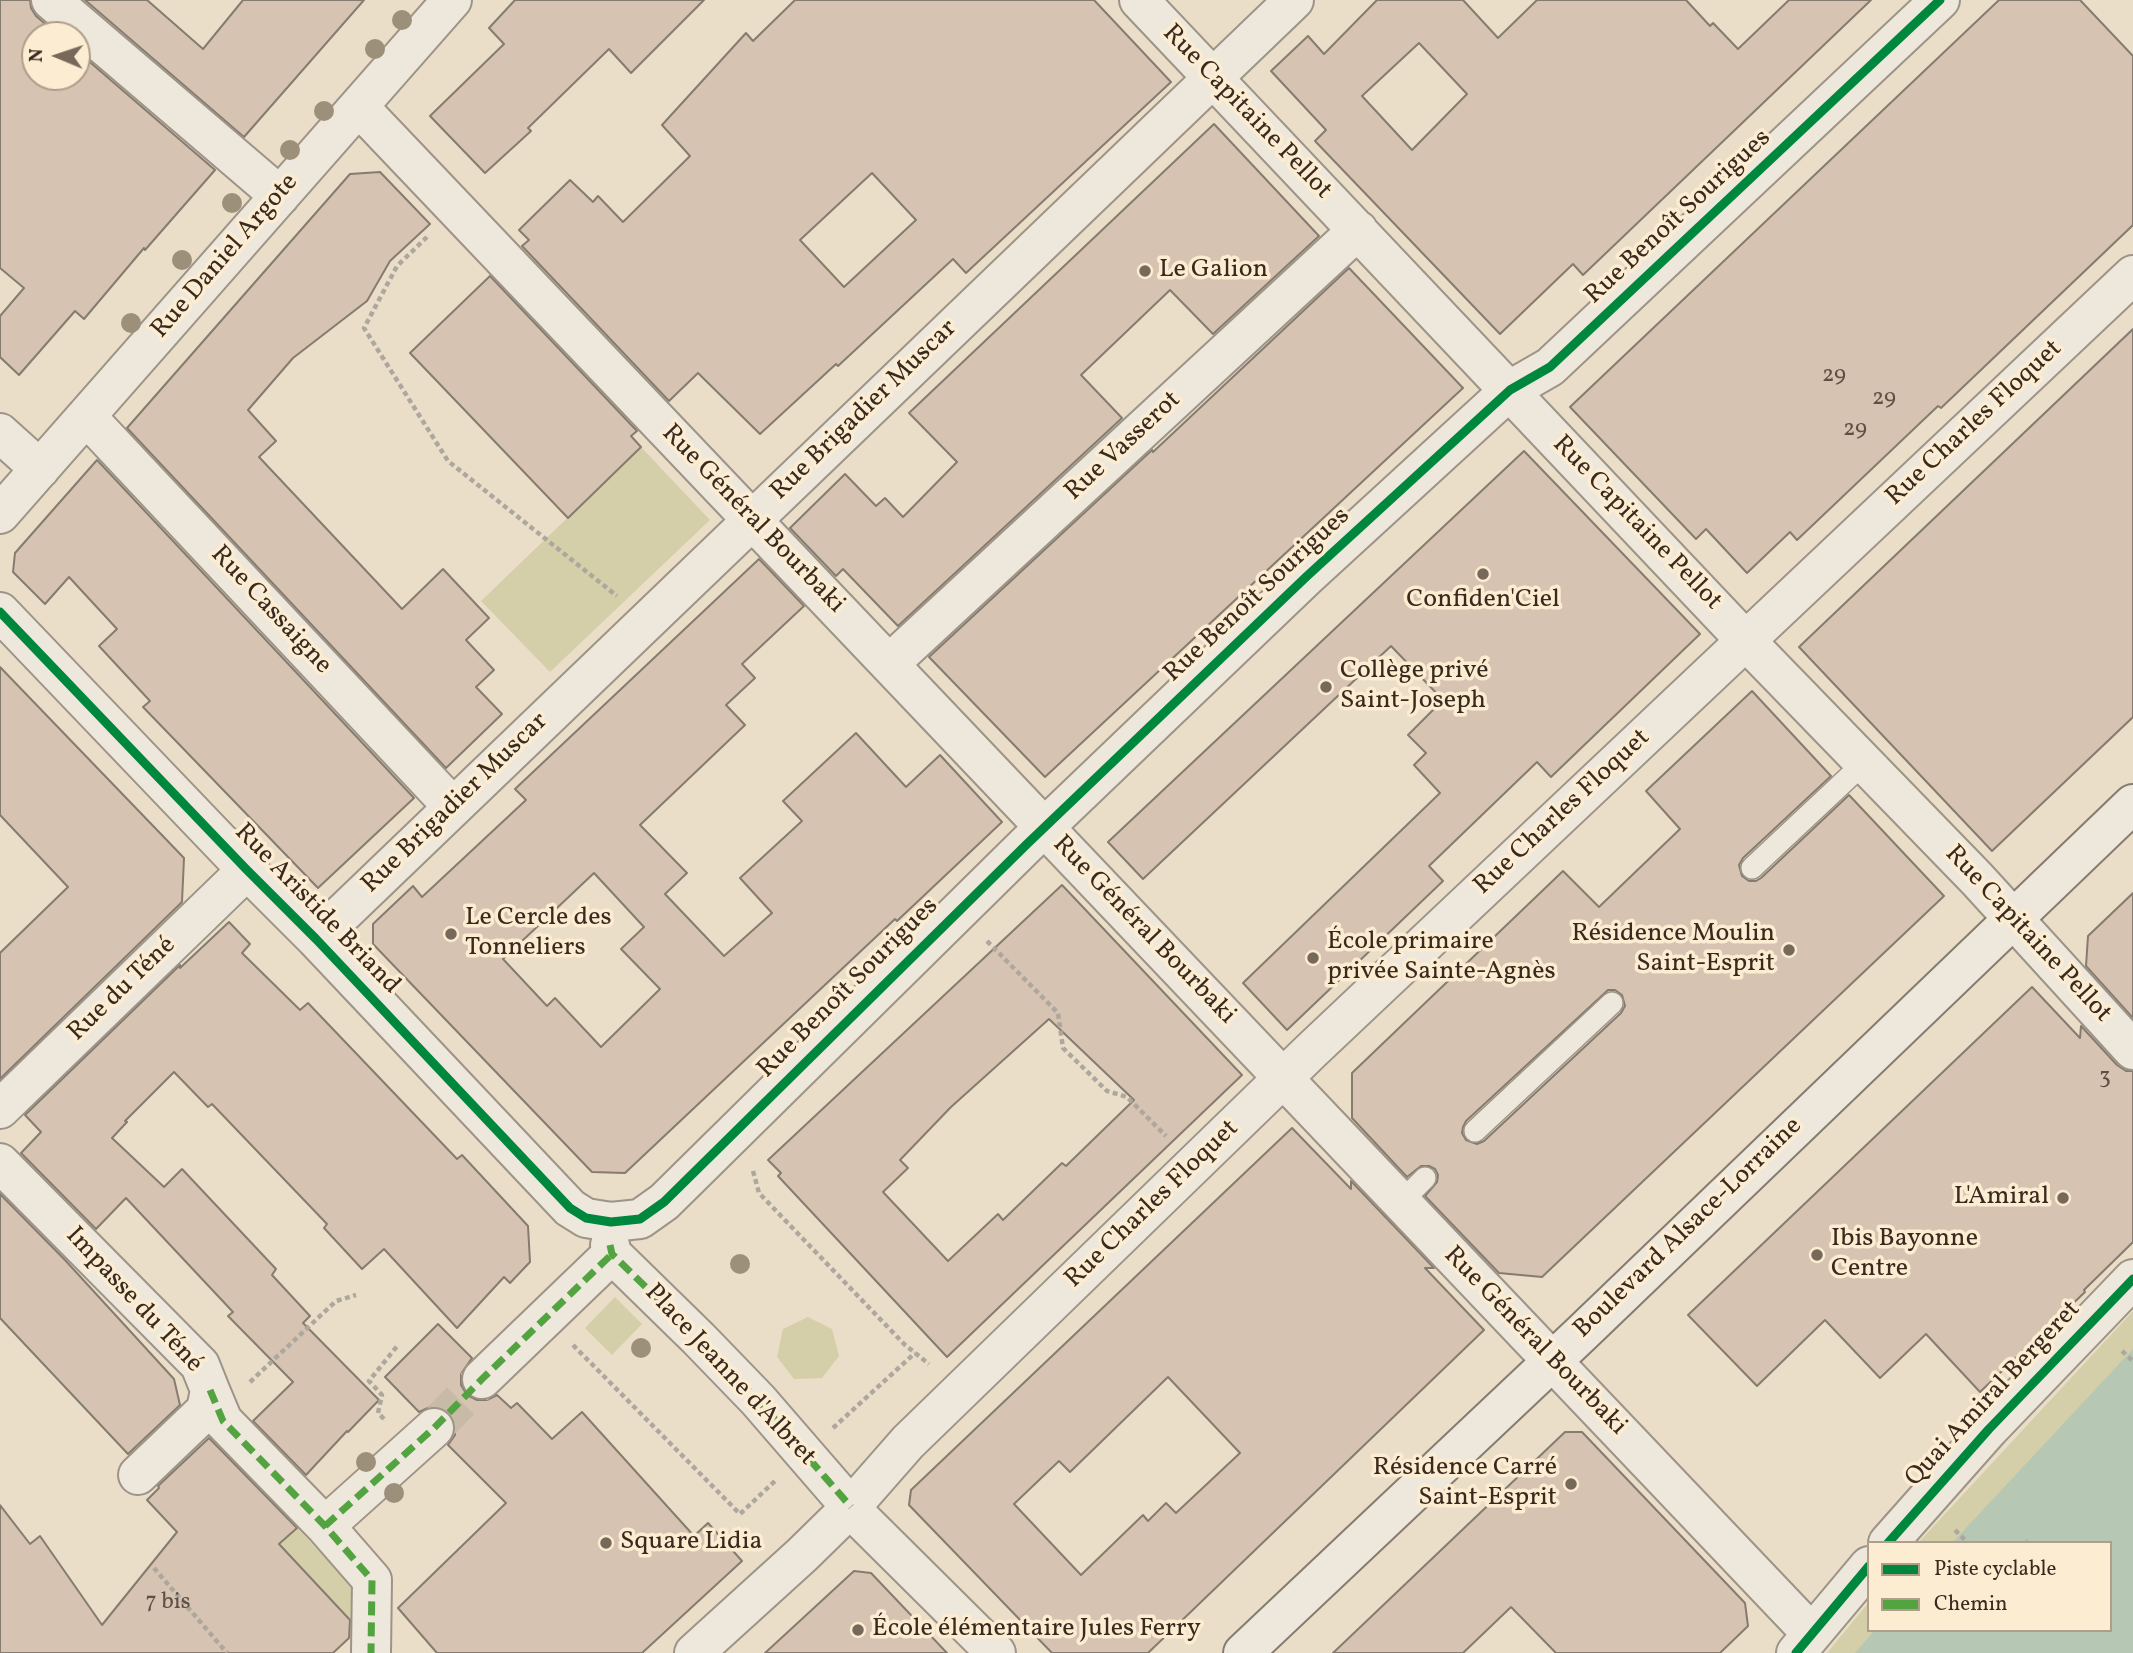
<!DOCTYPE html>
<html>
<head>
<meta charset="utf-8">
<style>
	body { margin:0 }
	#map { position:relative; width:2133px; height:1653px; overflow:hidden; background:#ebdec8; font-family:Vollkorn,serif }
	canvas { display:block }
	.legend { position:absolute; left:1867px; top:1541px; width:245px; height:91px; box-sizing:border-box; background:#fcecd2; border:2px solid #ae9e8a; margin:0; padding:9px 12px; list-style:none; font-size:21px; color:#392a1f }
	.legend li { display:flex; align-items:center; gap:14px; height:35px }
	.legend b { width:35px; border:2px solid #ae9e8a }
	.north { position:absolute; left:21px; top:21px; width:70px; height:70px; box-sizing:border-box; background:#fcecd2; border:2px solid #ae9e8a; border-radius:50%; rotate:272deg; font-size:19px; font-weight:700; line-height:28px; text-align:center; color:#392a1f }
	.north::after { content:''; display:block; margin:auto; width:24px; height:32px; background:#77695a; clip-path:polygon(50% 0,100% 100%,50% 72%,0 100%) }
</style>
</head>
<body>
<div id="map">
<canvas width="2133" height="1653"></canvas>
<ul class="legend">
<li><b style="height:9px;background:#00873e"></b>Piste cyclable</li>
<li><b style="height:9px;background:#53a441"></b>Chemin</li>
</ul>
<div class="north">N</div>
</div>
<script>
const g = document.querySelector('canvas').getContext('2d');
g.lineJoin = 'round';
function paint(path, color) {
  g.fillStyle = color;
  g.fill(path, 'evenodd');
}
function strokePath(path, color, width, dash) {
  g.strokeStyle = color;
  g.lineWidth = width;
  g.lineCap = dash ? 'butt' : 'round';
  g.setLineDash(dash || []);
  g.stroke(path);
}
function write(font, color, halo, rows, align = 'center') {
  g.font = font + ' Vollkorn,serif';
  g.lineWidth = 7;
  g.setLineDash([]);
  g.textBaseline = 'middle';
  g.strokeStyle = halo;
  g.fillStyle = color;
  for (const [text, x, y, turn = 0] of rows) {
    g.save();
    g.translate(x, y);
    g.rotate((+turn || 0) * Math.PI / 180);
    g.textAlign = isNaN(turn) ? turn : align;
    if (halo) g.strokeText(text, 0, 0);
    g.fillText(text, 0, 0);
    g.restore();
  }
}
paint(new Path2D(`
	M 641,447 L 710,520 L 550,672 L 481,601 Z
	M 615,1297 L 642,1324 L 612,1355 L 585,1328 Z
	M 2133,1311 L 2133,1353 L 1960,1543 L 1918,1543 Z
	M 808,1317 L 832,1329 L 839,1356 L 822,1378 L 794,1379 L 777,1357 L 783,1329 Z
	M 297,1528 L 340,1573 L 358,1597 L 359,1630 L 280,1545 Z
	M 1869,1602 L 1869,1630 L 1883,1630 L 1863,1653 L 1827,1653 Z`), '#d4cfa8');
paint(new Path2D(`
	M 2133,1349 L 2133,1653 L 1855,1653 L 1875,1630 L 2110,1630 L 2110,1543 L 1952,1543 Z`), '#b6c8b3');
const building = new Path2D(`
	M 0,0 L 30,0 L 31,8 L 36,16 L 58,35 L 35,35 L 35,77 L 77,77 L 77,51 L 215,170 L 145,250 L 144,248 L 84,319 L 75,311 L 19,375 L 0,357 L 0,316 L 24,288 L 0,268 Z
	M 85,0 L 147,0 L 203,49 L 243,0 L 364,0 L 244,137 Z
	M 515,0 L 704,0 L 631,73 L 609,49 L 528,128 L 531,131 L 485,173 L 430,116 L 504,44 L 489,28 Z
	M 795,0 L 1094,0 L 1171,82 L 966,273 L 953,259 L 838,366 L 836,364 L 760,434 L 698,373 L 669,401 L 522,246 L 529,240 L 519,230 L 570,180 L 593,202 L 598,196 L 623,222 L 690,156 L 662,125 L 746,33 L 753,41 ZM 872,173 L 916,220 L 844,287 L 800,240 Z
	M 1377,0 L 1463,0 L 1498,38 L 1537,0 L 1686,0 L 1710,26 L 1713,23 L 1738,49 L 1789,0 L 1871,0 L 1583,275 L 1573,264 L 1500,334 L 1315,141 L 1326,130 L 1271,71 L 1308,36 L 1324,54 ZM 1419,43 L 1467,94 L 1412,150 L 1362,96 Z
	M 1999,0 L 2080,0 L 2133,56 L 2133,225 L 1941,408 L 1938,406 L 1797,540 L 1790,532 L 1747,573 L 1706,529 L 1696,539 L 1570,407 Z
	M 1214,124 L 1319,236 L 1213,334 L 1170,290 L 1081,375 L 1122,418 L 898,626 L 843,569 L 836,576 L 790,528 L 845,474 L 876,506 L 885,498 L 903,517 L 957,462 L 909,413 Z
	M 380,172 L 430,224 L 390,261 L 367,301 L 293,358 L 248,410 L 276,441 L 259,457 L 402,609 L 443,569 L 489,618 L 466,640 L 494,670 L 476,687 L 502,714 L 446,768 L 127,428 L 350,174 Z
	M 1349,268 L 1463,388 L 1045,777 L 929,657 L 1152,450 L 1153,452 Z
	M 490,276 L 637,431 L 631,436 L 641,447 L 568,518 L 410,353 Z
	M 2133,329 L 2133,717 L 1992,851 L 1799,647 Z
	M 1524,451 L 1700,634 L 1551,777 L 1537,762 L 1429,866 L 1443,881 L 1287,1030 L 1243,983 L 1440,793 L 1414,765 L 1426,753 L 1408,735 L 1443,700 L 1391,646 L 1143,879 L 1108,842 Z
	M 97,460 L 414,798 L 318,888 L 143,707 L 150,701 L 99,646 L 117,629 L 69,577 L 45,604 L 13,572 L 15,553 Z
	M 759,559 L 804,606 L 742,664 L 755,678 L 726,705 L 745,725 L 640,825 L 687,873 L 665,894 L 724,956 L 772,913 L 740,878 L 802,821 L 783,801 L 856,733 L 906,787 L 940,755 L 1002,822 L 897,921 L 895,919 L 625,1173 L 592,1172 L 373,944 L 373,924 L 413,886 L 422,897 L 526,800 L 515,789 ZM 594,873 L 644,927 L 621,949 L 660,989 L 601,1047 L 555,998 L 547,1006 L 503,959 Z
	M 0,667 L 184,858 L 182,902 L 0,1079 L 0,953 L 68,887 L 0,815 Z
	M 1752,691 L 1831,776 L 1743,858 L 1739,865 L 1742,876 L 1749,881 L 1756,881 L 1761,878 L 1849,795 L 1944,896 L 1542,1277 L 1499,1273 L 1425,1196 L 1437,1182 L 1438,1175 L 1435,1169 L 1429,1166 L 1421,1166 L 1407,1177 L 1352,1118 L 1352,1073 L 1563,871 L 1599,907 L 1680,829 L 1646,791 ZM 1608,990 L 1615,990 L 1622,995 L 1625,1006 L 1621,1013 L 1484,1141 L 1477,1144 L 1466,1140 L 1462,1133 L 1463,1127 L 1466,1121 Z
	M 1062,885 L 1242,1075 L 947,1357 L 778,1176 L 781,1173 L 768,1160 ZM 1049,1019 L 1134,1100 L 1066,1166 L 1062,1163 L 1003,1220 L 998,1214 L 948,1261 L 883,1192 L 908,1168 L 900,1160 L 951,1107 Z
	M 2133,893 L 2133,1018 L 2086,966 L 2088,936 Z
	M 229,922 L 250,944 L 242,953 L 300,1010 L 308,1003 L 457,1159 L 462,1155 L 528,1226 L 530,1262 L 510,1283 L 504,1277 L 457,1328 L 384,1249 L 362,1269 L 324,1228 L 327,1224 L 212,1104 L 208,1107 L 174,1072 L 125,1121 L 127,1122 L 112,1138 L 164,1187 L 182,1169 L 276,1269 L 272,1275 L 310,1316 L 303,1323 L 379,1400 L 348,1432 L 347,1431 L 306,1475 L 253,1421 L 293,1382 L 228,1316 L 233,1312 L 126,1198 L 96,1229 L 21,1153 L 41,1132 L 25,1115 L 180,965 L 180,968 Z
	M 2032,987 L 2080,1038 L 2081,1026 L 2117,1065 L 2126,1071 L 2133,1071 L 2133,1242 L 2084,1290 L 2085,1292 L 1980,1392 L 1926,1334 L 1880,1378 L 1825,1320 L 1757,1386 L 1688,1315 Z
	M 1292,1128 L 1351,1189 L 1351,1181 L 1434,1268 L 1425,1268 L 1484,1330 L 1148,1653 L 1052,1653 L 909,1505 L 911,1490 ZM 1168,1377 L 1240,1453 L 1176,1513 L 1166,1503 L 1148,1521 L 1143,1515 L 1081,1575 L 1014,1504 L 1059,1461 L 1070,1472 Z
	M 0,1194 L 65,1260 L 174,1379 L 180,1405 L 128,1454 L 0,1318 Z
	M 438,1324 L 472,1358 L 461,1374 L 461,1385 L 467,1395 L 477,1400 L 487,1400 L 497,1395 L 511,1408 L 517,1403 L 552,1439 L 582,1412 L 694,1536 L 708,1523 L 742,1561 L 642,1653 L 437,1653 L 398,1608 L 506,1503 L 448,1445 L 455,1435 L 455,1424 L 450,1413 L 440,1407 L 430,1407 L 419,1412 L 385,1377 Z
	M 1565,1432 L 1582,1432 L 1745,1603 L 1748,1626 L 1720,1653 L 1556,1653 L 1511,1607 L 1463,1653 L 1333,1653 Z
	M 209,1438 L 297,1528 L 279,1544 L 350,1620 L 349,1638 L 333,1653 L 0,1653 L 0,1505 L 30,1544 L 40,1536 L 102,1625 L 177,1532 L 147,1500 L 159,1488 L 158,1486 Z
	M 854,1571 L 871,1573 L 947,1653 L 765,1653 Z`);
paint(building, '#d6c3b1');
strokePath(building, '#857c6f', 2);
strokePath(new Path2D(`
	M 434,1428 L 482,1379`), '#c7baa6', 38, [38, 19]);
const lane = new Path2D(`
	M 1752,868 L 1865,762
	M 1475,1131 L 1612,1003
	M 1401,1202 L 1425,1178`);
const street = new Path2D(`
	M 51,0 L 280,196
	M 1139,0 L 1746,641 L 1977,879 L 2133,1050
	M 359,107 L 1812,1634
	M 86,416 L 453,807
	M 0,433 L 40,469
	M 0,514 L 452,0
	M 0,612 L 247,870 L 316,939 L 570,1208 L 586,1218 L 611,1222 L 640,1219 L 664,1202 L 1027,844 L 1306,577 L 1510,390 L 1550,367 L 1940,0
	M 889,664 L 1358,230
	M 316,939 L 1294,0
	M 0,1109 L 247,870
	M 0,1163 L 200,1365 L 210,1390 L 206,1410 L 138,1475
	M 610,1245 L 612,1254 L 699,1339 L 758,1400 L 861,1519 L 996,1653
	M 482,1379 L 612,1254
	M 210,1390 L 223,1421 L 325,1526 L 372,1580 L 371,1653
	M 325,1526 L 434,1428
	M 1888,1543 L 1989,1429 L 2133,1279
	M 694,1653 L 802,1555 L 851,1507 L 908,1442 L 1312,1050 L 2133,275
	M 1796,1653 L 1869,1566`);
const secondary = new Path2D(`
	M 1243,1653 L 1581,1334 L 2133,804`);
strokePath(lane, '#9d9487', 24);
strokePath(street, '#9d9487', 42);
strokePath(secondary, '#857c6f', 42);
strokePath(new Path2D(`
	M 427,237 L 397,266 L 364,328 L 448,461 L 617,596
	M 987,941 L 1058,1013 L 1063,1048 L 1107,1091 L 1127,1097 L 1166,1136
	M 753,1171 L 759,1193 L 905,1345 L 929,1364
	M 573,1345 L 740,1514 L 775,1481
	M 2122,1351 L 2133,1361
	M 250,1382 L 336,1301 L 356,1295
	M 384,1419 L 378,1413 L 382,1395 L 369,1381 L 398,1345
	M 833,1428 L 915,1353
	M 1955,1530 L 1968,1543
	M 2026,1543 L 2028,1541
	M 154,1568 L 227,1653`), '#ada79e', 4.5, [5, 3.5]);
strokePath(lane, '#eee7dc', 21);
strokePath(street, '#eee7dc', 38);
strokePath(secondary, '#eee7dc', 38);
strokePath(new Path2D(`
	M 610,1245 L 612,1254 L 699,1339 L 758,1400 L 851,1507
	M 210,1390 L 223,1421 L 325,1526 L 372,1580 L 371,1653
	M 325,1526 L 434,1428 L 482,1379 L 612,1254`), '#53a441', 7, [14, 7]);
strokePath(new Path2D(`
	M 0,612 L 247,870 L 316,939 L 570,1208 L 586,1218 L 611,1222 L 640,1219 L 664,1202 L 1027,844 L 1306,577 L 1510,390 L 1550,367 L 1940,0
	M 1888,1543 L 1989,1429 L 2133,1279
	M 1796,1653 L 1869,1566`), '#00873e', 9);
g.fillStyle = '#9c907a';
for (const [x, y] of [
	[402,20],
	[375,49],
	[324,111],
	[290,150],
	[232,203],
	[182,260],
	[131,323],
	[740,1264],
	[641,1348],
	[366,1462],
	[394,1493]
]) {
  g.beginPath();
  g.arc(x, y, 10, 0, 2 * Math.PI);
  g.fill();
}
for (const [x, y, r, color] of [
	[1145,271,7,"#77695a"],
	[1483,574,7,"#77695a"],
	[1326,687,7,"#77695a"],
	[451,934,7,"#77695a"],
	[1789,950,7,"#77695a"],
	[1313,958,7,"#77695a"],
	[2063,1198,7,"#77695a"],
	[1817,1255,7,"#77695a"],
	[1571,1484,7,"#77695a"],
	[606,1543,7,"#77695a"],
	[858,1630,7,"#77695a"]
]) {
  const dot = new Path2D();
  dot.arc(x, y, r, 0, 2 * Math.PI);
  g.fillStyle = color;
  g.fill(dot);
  strokePath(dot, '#fcecd2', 2.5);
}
write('23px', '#605044', null, [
	["29",1834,377],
	["29",1884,400],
	["29",1855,431],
	["3",2105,1079],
	["7 bis",168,1604]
]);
write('26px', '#392a1f', '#fcecd2', [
	["Rue Capitaine Pellot",1246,113,46],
	["Rue Benoît Sourigues",1679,218,-43],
	["Rue Daniel Argote",226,257,-49],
	["Rue Brigadier Muscar",865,411,-44],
	["Rue Charles Floquet",1975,424,-43],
	["Rue Vasserot",1124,447,-43],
	["Rue Général Bourbaki",752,520,46],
	["Rue Capitaine Pellot",1636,524,46],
	["Rue Benoît Sourigues",1258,596,-43],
	["Rue Cassaigne",270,611,47],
	["Rue Brigadier Muscar",456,804,-44],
	["Rue Charles Floquet",1563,813,-43],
	["Rue Aristide Briand",316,910,46],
	["Rue Général Bourbaki",1143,931,46],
	["Rue Capitaine Pellot",2027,935,47],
	["Rue Benoît Sourigues",849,989,-45],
	["Rue du Téné",123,990,-44],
	["Rue Charles Floquet",1153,1205,-44],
	["Boulevard Alsace-Lorraine",1689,1229,-44],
	["Impasse du Téné",133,1301,47],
	["Rue Général Bourbaki",1534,1342,46],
	["Place Jeanne d'Albret",729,1376,47],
	["Quai Amiral Bergeret",1994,1395,-47]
]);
write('26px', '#392a1f', '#fcecd2', [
	["Le Galion",1159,271],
	["Confiden'Ciel",1483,601,"center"],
	["Collège privé",1340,672],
	["Saint-Joseph",1340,702],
	["Le Cercle des",465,919],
	["Tonneliers",465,949],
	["Résidence Moulin",1775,935,"right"],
	["Saint-Esprit",1775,965,"right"],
	["École primaire",1327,943],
	["privée Sainte-Agnès",1327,973],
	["L'Amiral",2049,1198,"right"],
	["Ibis Bayonne",1831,1240],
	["Centre",1831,1270],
	["Résidence Carré",1557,1469,"right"],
	["Saint-Esprit",1557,1499,"right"],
	["Square Lidia",620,1543],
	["École élémentaire Jules Ferry",872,1630]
], 'left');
</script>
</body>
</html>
